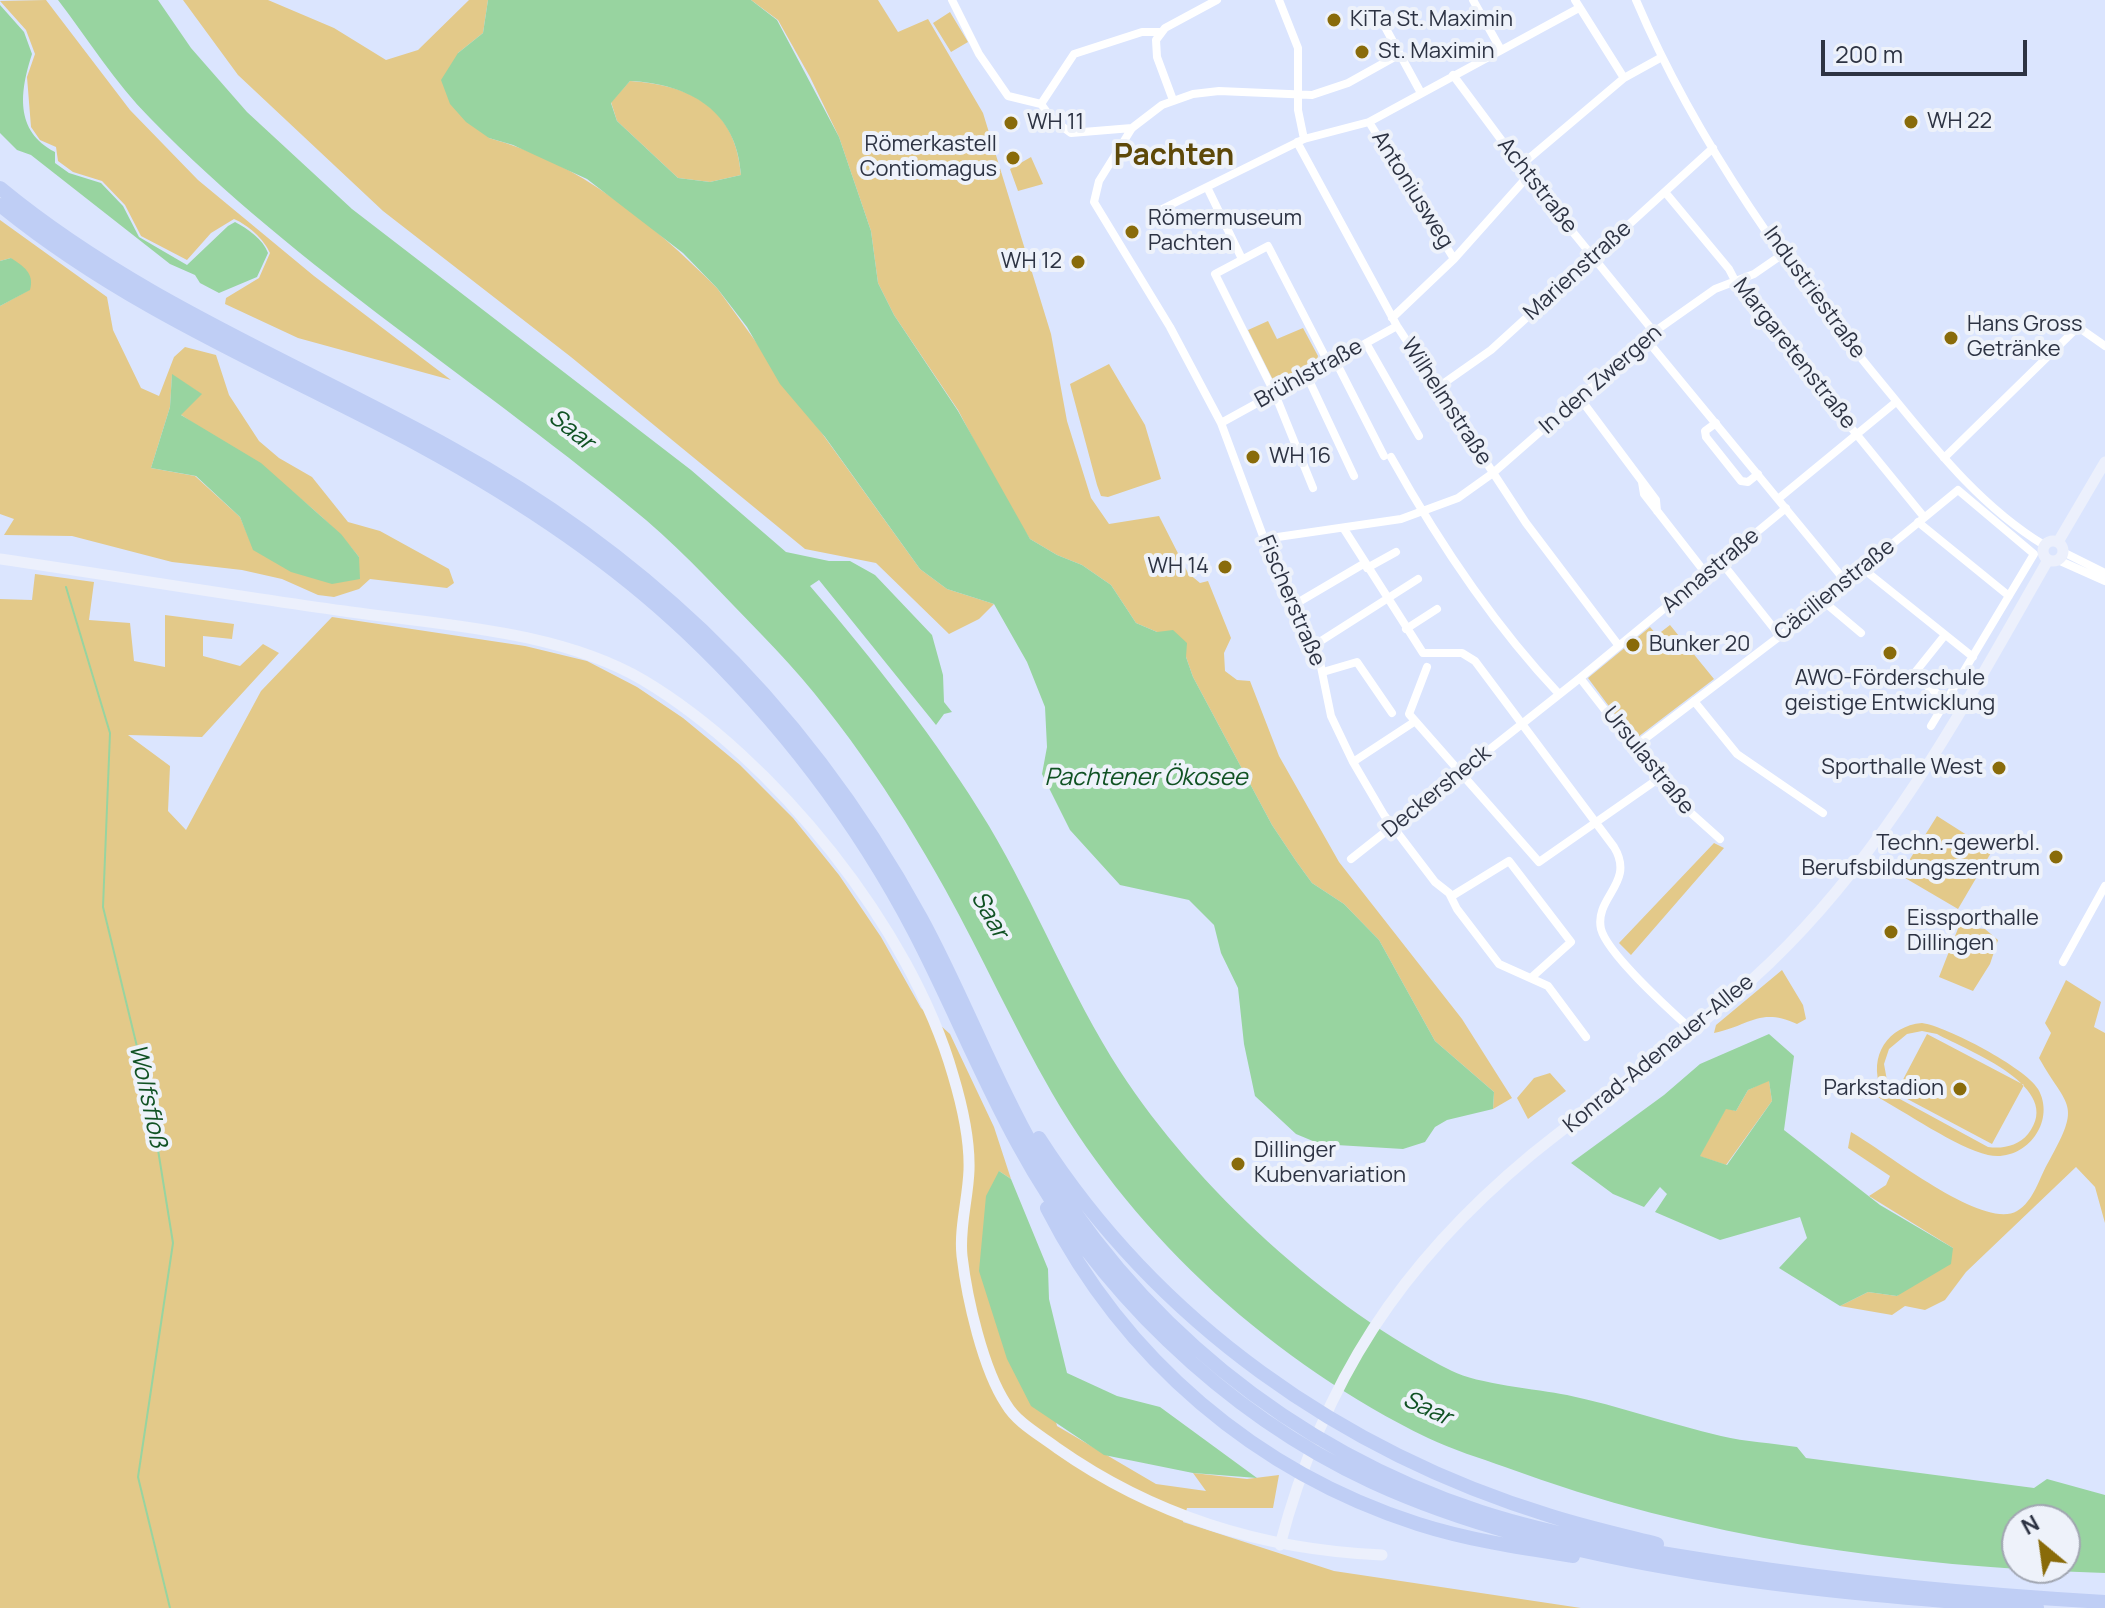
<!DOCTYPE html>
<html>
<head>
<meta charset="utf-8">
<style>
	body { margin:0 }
	#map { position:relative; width:2105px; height:1608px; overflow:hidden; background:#dbe5fe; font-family:Manrope,sans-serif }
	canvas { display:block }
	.north { position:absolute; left:2001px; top:1504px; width:80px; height:80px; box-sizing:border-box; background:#eef2fa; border:2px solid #a1a6b1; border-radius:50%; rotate:331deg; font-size:22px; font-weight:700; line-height:32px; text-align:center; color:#2d3343 }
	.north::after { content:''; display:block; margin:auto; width:28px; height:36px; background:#896b0a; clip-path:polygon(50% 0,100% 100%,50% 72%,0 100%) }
	.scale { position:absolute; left:1821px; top:40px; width:206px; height:36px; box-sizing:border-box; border:4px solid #2d3343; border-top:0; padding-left:10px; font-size:24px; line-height:28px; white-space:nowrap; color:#2d3343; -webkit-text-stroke:6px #eef2fa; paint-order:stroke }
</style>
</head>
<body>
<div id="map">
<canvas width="2105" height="1608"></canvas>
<div class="north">N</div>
<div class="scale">200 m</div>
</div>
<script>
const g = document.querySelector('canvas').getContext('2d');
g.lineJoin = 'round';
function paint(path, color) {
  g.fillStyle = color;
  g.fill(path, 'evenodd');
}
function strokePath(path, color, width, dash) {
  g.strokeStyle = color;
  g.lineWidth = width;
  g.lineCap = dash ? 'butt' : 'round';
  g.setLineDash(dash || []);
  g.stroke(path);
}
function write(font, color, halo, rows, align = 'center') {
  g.font = font + ' Manrope,sans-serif';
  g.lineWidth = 8;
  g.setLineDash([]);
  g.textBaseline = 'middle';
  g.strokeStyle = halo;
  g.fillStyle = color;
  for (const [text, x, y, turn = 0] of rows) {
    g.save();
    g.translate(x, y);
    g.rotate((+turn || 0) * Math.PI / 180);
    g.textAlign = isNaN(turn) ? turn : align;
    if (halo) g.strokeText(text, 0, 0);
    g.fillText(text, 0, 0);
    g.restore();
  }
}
paint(new Path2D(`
	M 46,0 L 130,110 L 198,180 L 314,276 L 451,380 L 298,338 L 225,304 L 226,298 L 259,278 L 270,253 C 264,239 248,225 234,219 L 211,233 L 187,260 L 141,236 L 125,205 L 102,181 L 73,172 L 58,161 L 56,147 L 40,140 L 31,127 L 27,77 L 35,54 L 26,30 L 0,1 Z
	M 183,0 L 268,0 L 334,28 L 386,60 L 418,50 L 469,0 L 488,0 L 483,33 L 458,53 L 489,138 C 579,162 652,223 717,288 L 920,569 L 947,589 L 994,604 L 979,619 L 949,634 L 876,563 L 805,549 L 571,357 L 383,211 L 238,75 Z
	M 751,0 L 878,0 L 898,32 L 928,19 L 983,113 L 1051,334 L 1067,421 L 1091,498 L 1109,524 L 1159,516 L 1188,573 L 1200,583 L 1208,581 L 1231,638 L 1224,653 L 1225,671 L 1237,680 L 1250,681 L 1279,756 L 1339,862 L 1462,1019 L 1512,1098 L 1493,1109 L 1494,1092 L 1435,1041 L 1379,940 L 1344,904 L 1312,883 L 1296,861 L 1272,825 L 1193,677 L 1186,657 L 1157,632 L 1136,623 L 1111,585 L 1082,565 L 1057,555 L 1030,539 L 1008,505 L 958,410 L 894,315 L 878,283 L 871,231 L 839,137 L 810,77 L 778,20 Z
	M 950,12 L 968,42 L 951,52 L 933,23 Z
	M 630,81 C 692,85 736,109 741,175 L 710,182 L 678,178 L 617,121 L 611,102 Z
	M 1031,157 L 1043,184 L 1018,191 L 1010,169 Z
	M 0,220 L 107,297 L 113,330 L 141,388 L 159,396 L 174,357 L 185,347 L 216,355 L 229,395 L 259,441 L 279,458 L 312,477 L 348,522 L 380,531 L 449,569 L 454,583 L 447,588 L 370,579 L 359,589 L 334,597 L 318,595 L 282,579 L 242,570 L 172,562 L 72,536 L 4,535 L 14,519 L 0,514 L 0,306 L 29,290 L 11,258 L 0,261 ZM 172,375 L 201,394 L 180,414 C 241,457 313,497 359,557 L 254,550 L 240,517 L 195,476 L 151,468 L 170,407 Z
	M 1268,321 L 1277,339 L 1303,328 L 1318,356 L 1316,363 L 1281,383 L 1274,382 L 1248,330 Z
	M 1109,364 L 1145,425 L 1161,479 L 1108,497 L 1101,496 L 1097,485 L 1070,384 Z
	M 35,574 L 94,582 L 89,620 L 130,623 L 134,661 L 165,667 L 165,615 L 234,624 L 232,639 L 203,636 L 203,656 L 240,666 L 263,644 L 279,653 L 202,737 L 128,735 L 170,766 L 168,811 L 186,830 L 261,691 L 332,617 L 525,646 L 587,661 L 637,687 L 683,718 L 740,765 L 793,818 L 839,875 L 881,937 L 921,1008 L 950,1034 L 994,1127 L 1011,1179 L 999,1171 L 1057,1426 L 1156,1484 L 1206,1491 L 1193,1473 L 1247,1479 L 1279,1475 L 1273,1508 L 1187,1508 L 1183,1522 L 1334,1571 L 1581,1608 L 0,1608 L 0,599 L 32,600 Z
	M 1670,625 L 1714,679 L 1634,740 L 1588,678 L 1650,627 L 1657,635 Z
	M 1937,816 L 1992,851 L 1958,909 L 1900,875 Z
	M 1714,843 L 1724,848 L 1631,955 L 1619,943 Z
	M 1959,926 L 1985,929 L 1998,940 L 1990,964 L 1973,991 L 1939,977 Z
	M 1782,970 L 1803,1005 L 1806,1019 L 1797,1024 C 1759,1007 1750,1026 1714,1033 L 1716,1025 Z
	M 2066,980 L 2101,1002 L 2094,1027 L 2105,1033 L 2105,1223 L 2095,1187 L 2076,1167 L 1966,1272 L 1945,1300 L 1925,1310 L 1905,1306 L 1892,1315 L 1840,1306 L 1868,1292 L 1897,1296 L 1953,1248 L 1869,1196 L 1886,1185 L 1890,1176 L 1848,1148 L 1851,1132 C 1885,1151 1983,1231 2017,1211 C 2034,1201 2039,1178 2049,1161 C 2082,1102 2068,1109 2039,1058 L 2051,1033 L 2045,1023 Z
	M 1922,1023 C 1946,1026 2026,1068 2038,1089 C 2057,1122 2025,1163 1988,1155 C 1957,1148 1904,1111 1874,1095 L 1877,1088 L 1881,1089 C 1868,1056 1888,1026 1922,1023 ZM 1922,1031 L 1937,1034 C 1968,1051 2066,1087 2028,1134 C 2018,1146 2003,1149 1988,1147 L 1898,1098 L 1888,1086 L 1884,1064 L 1889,1049 L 1907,1034 Z
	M 1927,1034 L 2024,1085 L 1992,1144 L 1896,1093 Z
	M 1550,1073 L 1566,1091 L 1528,1119 L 1517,1098 L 1534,1078 Z
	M 1769,1080 L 1772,1101 L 1726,1165 L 1699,1156 L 1726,1108 L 1736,1111 L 1748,1090 Z`), '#e3c989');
paint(new Path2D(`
	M 58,0 L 158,0 L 191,48 L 247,112 L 352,209 L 691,470 L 786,552 L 829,561 L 850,561 L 875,575 L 932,635 L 943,675 L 944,702 L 952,712 L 944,714 L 936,725 L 819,580 L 810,586 C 875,662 937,740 989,826 C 1036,905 1070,993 1120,1071 C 1196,1188 1327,1308 1452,1371 C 1477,1384 1537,1389 1567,1395 C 1619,1406 1670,1424 1721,1436 C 1746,1442 1772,1443 1797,1447 L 1806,1458 L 2034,1488 L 2047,1479 L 2105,1495 L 2105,1573 C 1902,1567 1696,1538 1505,1467 C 1480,1458 1453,1450 1428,1438 C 1276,1364 1137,1240 1052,1093 C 1014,1027 982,956 945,889 C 895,799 834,708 762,635 C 725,597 687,555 646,520 C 483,383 299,271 150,118 C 115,83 88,39 58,0 ZM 2017,1520 L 2065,1520 L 2065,1568 L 2017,1568 Z
	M 488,0 L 751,0 L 777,20 L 839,137 L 871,231 L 878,283 L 894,315 L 958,411 L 1030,539 L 1057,555 L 1082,565 L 1111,585 L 1136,623 L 1157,632 L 1173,630 L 1187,643 L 1186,657 L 1193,677 L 1272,825 L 1296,861 L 1312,883 L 1344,904 L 1379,940 L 1435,1041 L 1494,1092 L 1493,1109 L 1447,1120 L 1435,1127 L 1425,1142 L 1403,1149 L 1320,1144 L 1296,1134 L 1255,1096 L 1244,1044 L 1238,988 L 1221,953 L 1214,925 L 1189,900 L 1120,885 L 1070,830 L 1042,774 L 1047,747 L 1045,707 L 1027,662 L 994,604 L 947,589 L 920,569 L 825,437 L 780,384 L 747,327 L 717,288 L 683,253 L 587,179 L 513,145 L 489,138 L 466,122 L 450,104 L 441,80 L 458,53 L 483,33 ZM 630,81 C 690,84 737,111 741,175 L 710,182 L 678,178 L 617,121 L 611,103 Z
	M 0,5 L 24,32 L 32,54 C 20,91 14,131 55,152 L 55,163 L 69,173 L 101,183 L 123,206 L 139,237 L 187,265 L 228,226 L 235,222 C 248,229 263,239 268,253 L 257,277 L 219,293 L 200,283 L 195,275 L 170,264 L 31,155 L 17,150 L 0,133 Z
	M 11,258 C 23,266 35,273 30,290 L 0,306 L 0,261 Z
	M 172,374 L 202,394 L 181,415 L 261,463 L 341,534 L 359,557 L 360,579 L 332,584 L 291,572 L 253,550 L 240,517 L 196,476 L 151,468 L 170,407 Z
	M 1769,1034 L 1794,1056 L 1784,1130 L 1880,1205 L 1953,1248 L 1951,1264 L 1897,1296 L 1868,1292 L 1840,1306 L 1779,1268 L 1807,1238 L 1800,1217 L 1720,1240 L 1655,1212 L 1667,1194 L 1660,1187 L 1644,1207 L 1613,1194 L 1571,1163 L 1664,1095 L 1700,1064 ZM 1769,1081 L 1772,1101 L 1727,1165 L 1700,1156 L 1726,1109 L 1736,1111 L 1748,1090 Z
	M 999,1171 L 1011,1179 L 1048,1269 L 1049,1299 L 1067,1373 L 1117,1396 L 1160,1407 L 1257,1478 L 1193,1473 L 1104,1455 L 1031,1406 L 1007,1359 L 979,1271 L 986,1196 Z`), '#98d4a0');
strokePath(new Path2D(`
	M 66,587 L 110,733 L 103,907 L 150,1100 L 173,1243 L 138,1477 L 170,1608`), '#98d4a0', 2);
strokePath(new Path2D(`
	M 952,0 L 979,54 L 1008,96 L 1041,104 L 1052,119 L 1071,133 L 1132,128
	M 1279,0 L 1298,48 L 1298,110 L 1304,139
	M 1473,0 L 1501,50
	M 1575,0 L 1624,78
	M 1636,0 C 1697,144 1793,277 1893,397 C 1938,452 1983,508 2044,545
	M 1378,14 L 1421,93
	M 1400,54 L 1348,83 L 1312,95 L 1219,91 L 1193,94 L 1162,105 L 1132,128 L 1099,181 L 1094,202 L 1170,327 L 1221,423 L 1279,579 L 1320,662 L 1331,716 L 1353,762 L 1384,815 L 1435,882 L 1449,893 L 1457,909 L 1499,964 L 1548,986 L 1586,1037
	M 1453,75 L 1537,188 L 1654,332
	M 1173,100 L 1157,57 L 1156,40 L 1165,28 L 1217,0
	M 1041,104 L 1074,54 L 1142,32 L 1160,32
	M 1369,122 L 1454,259
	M 1297,142 L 1397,326 L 1526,523 L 1619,646
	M 1520,166 L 1624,78 L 1662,57
	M 1207,187 L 1242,259
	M 1665,192 L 1729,269 L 1742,294 L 1924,517
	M 1152,214 L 1304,139 L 1369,122 L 1579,8
	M 1392,318 L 1454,259 L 1528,176
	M 1646,339 L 1846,582
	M 1366,343 L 1419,436
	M 1335,360 L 1384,456
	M 1307,376 L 1354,476
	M 1437,388 L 1491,350 L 1713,148
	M 1579,397 L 1656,500 L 1657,511
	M 1221,423 L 1397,326
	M 1716,423 L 1705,431 L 1706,437 L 1741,481 L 1748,482 L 1758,474
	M 1391,457 C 1439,543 1492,623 1559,694
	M 1944,458 L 2078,327 L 2105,346
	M 1642,482 L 1644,494 L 1707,575
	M 1313,488 L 1275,394 L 1215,274 L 1268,246 L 1329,364
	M 1778,499 L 1896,402
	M 1918,522 L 2009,596
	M 1344,529 L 1423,653 L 1462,653 L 1475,661 L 1614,847 C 1636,883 1594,897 1601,929 C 1608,955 1671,1011 1693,1031
	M 1264,539 L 1401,519 L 1458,498 L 1493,473 L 1654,332 L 1715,289 L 1754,274 L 1783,254
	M 2063,552 L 2105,573
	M 2058,560 L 2105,581
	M 1722,563 L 1780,636
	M 1367,568 L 1396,552
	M 1862,568 L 1973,657
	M 1823,601 L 1861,633
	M 1292,606 L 1365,563
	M 1406,629 L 1437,609
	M 1945,635 L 1913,675 L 1947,701
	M 1313,646 L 1418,579
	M 1427,667 L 1409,714 L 1539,862 L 1658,779
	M 1323,672 L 1357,662 L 1392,713
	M 1580,678 L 1672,796 L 1720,839
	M 1694,701 L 1737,754 L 1823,813
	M 1634,747 L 1780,636 L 1958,490 L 2034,554 L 1931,726
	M 1353,762 L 1414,722
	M 1351,859 L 1580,678 L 1786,508
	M 1452,896 L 1509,861 L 1571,942 L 1532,977
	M 2063,962 L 2105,886`), '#fff', 8);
strokePath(new Path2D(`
	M2043 551a10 10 0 1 1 20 0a10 10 0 1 1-20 0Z
	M 2058,542 L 2105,462
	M 0,559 C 115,576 229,595 344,611 C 440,625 558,630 643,680 C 774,758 911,928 953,1075 C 962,1105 970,1138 969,1170 C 968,1199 959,1228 962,1256 C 967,1299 983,1369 1006,1404 C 1017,1423 1040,1435 1057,1448 C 1154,1516 1265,1550 1382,1555
	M 1280,1545 C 1323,1381 1401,1263 1531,1155 C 1617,1085 1710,1025 1788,945 C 1897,834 1971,694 2048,560`), '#ecf0fc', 11);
strokePath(new Path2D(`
	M 0,188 C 137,301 300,364 453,449 C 544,499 627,559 702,630 C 790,714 863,812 921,918 C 962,993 991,1073 1033,1147 C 1133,1321 1291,1449 1481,1512 C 1562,1538 1647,1551 1731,1564 C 1855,1583 1980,1595 2105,1602
	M 0,205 C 127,309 276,369 419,445 C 515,497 607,557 686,632 C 778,719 856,820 915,933 C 951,1002 980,1075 1018,1144 C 1096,1288 1222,1412 1372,1482 C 1565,1571 1826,1593 2037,1608
	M 1039,1138 C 1158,1323 1342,1452 1551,1516 C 1586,1527 1621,1535 1657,1544
	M 1047,1208 C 1124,1359 1256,1472 1418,1524 C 1468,1540 1521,1548 1573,1556`), '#bfcef5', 14);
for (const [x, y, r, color] of [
	[1334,20,8,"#896b0a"],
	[1362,52,8,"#896b0a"],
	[1911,122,8,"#896b0a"],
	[1011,123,8,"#896b0a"],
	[1013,158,8,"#896b0a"],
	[1132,232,8,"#896b0a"],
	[1078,262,8,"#896b0a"],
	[1951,338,8,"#896b0a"],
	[1253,457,8,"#896b0a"],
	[1225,567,8,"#896b0a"],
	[1633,645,8,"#896b0a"],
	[1890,653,8,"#896b0a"],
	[1999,768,8,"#896b0a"],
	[2056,857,8,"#896b0a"],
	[1891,932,8,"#896b0a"],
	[1960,1089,8,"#896b0a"],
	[1238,1164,8,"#896b0a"]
]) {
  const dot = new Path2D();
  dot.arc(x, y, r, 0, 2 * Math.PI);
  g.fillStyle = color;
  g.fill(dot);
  strokePath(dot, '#eef2fa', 3);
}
write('22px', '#2d3343', '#eef2fa', [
	["KiTa St. Maximin",1350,20],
	["St. Maximin",1378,52],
	["WH 22",1927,122],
	["WH 11",1027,123],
	["Römerkastell",997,145,"right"],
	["Contiomagus",997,170,"right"],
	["Römermuseum",1148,219],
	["Pachten",1148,244],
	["WH 12",1062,262,"right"],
	["Hans Gross",1967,325],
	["Getränke",1967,350],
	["WH 16",1269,457],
	["WH 14",1209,567,"right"],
	["Bunker 20",1649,645],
	["AWO-Förderschule",1890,679,"center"],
	["geistige Entwicklung",1890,704,"center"],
	["Sporthalle West",1983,768,"right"],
	["Techn.-gewerbl.",2040,844,"right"],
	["Berufsbildungszentrum",2040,869,"right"],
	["Eissporthalle",1907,919],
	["Dillingen",1907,944],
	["Parkstadion",1944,1089,"right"],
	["Dillinger",1254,1151],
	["Kubenvariation",1254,1176]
], 'left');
write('22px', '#2d3343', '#eef2fa', [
	["Achtstraße",1537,186,52],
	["Antoniusweg",1412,190,58],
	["Marienstraße",1578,271,-42],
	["Industriestraße",1814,293,54],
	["Margaretenstraße",1794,354,52],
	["Brühlstraße",1309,374,-29],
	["In den Zwergen",1601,380,-41],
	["Wilhelmstraße",1446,402,57],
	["Annastraße",1711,571,-40],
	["Cäcilienstraße",1835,590,-39],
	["Fischerstraße",1291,601,67],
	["Ursulastraße",1648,761,51],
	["Deckersheck",1437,792,-39],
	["Konrad-Adenauer-Allee",1659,1054,-39]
]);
write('italic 24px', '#105223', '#eef2fa', [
	["Saar",571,430,39],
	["Pachtener Ökosee",1146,778],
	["Saar",989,915,60],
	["Wolfsfloß",147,1096,78],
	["Saar",1427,1409,25]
]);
write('bold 30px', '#5d4808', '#eef2fa', [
	["Pachten",1174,157]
]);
</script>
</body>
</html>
